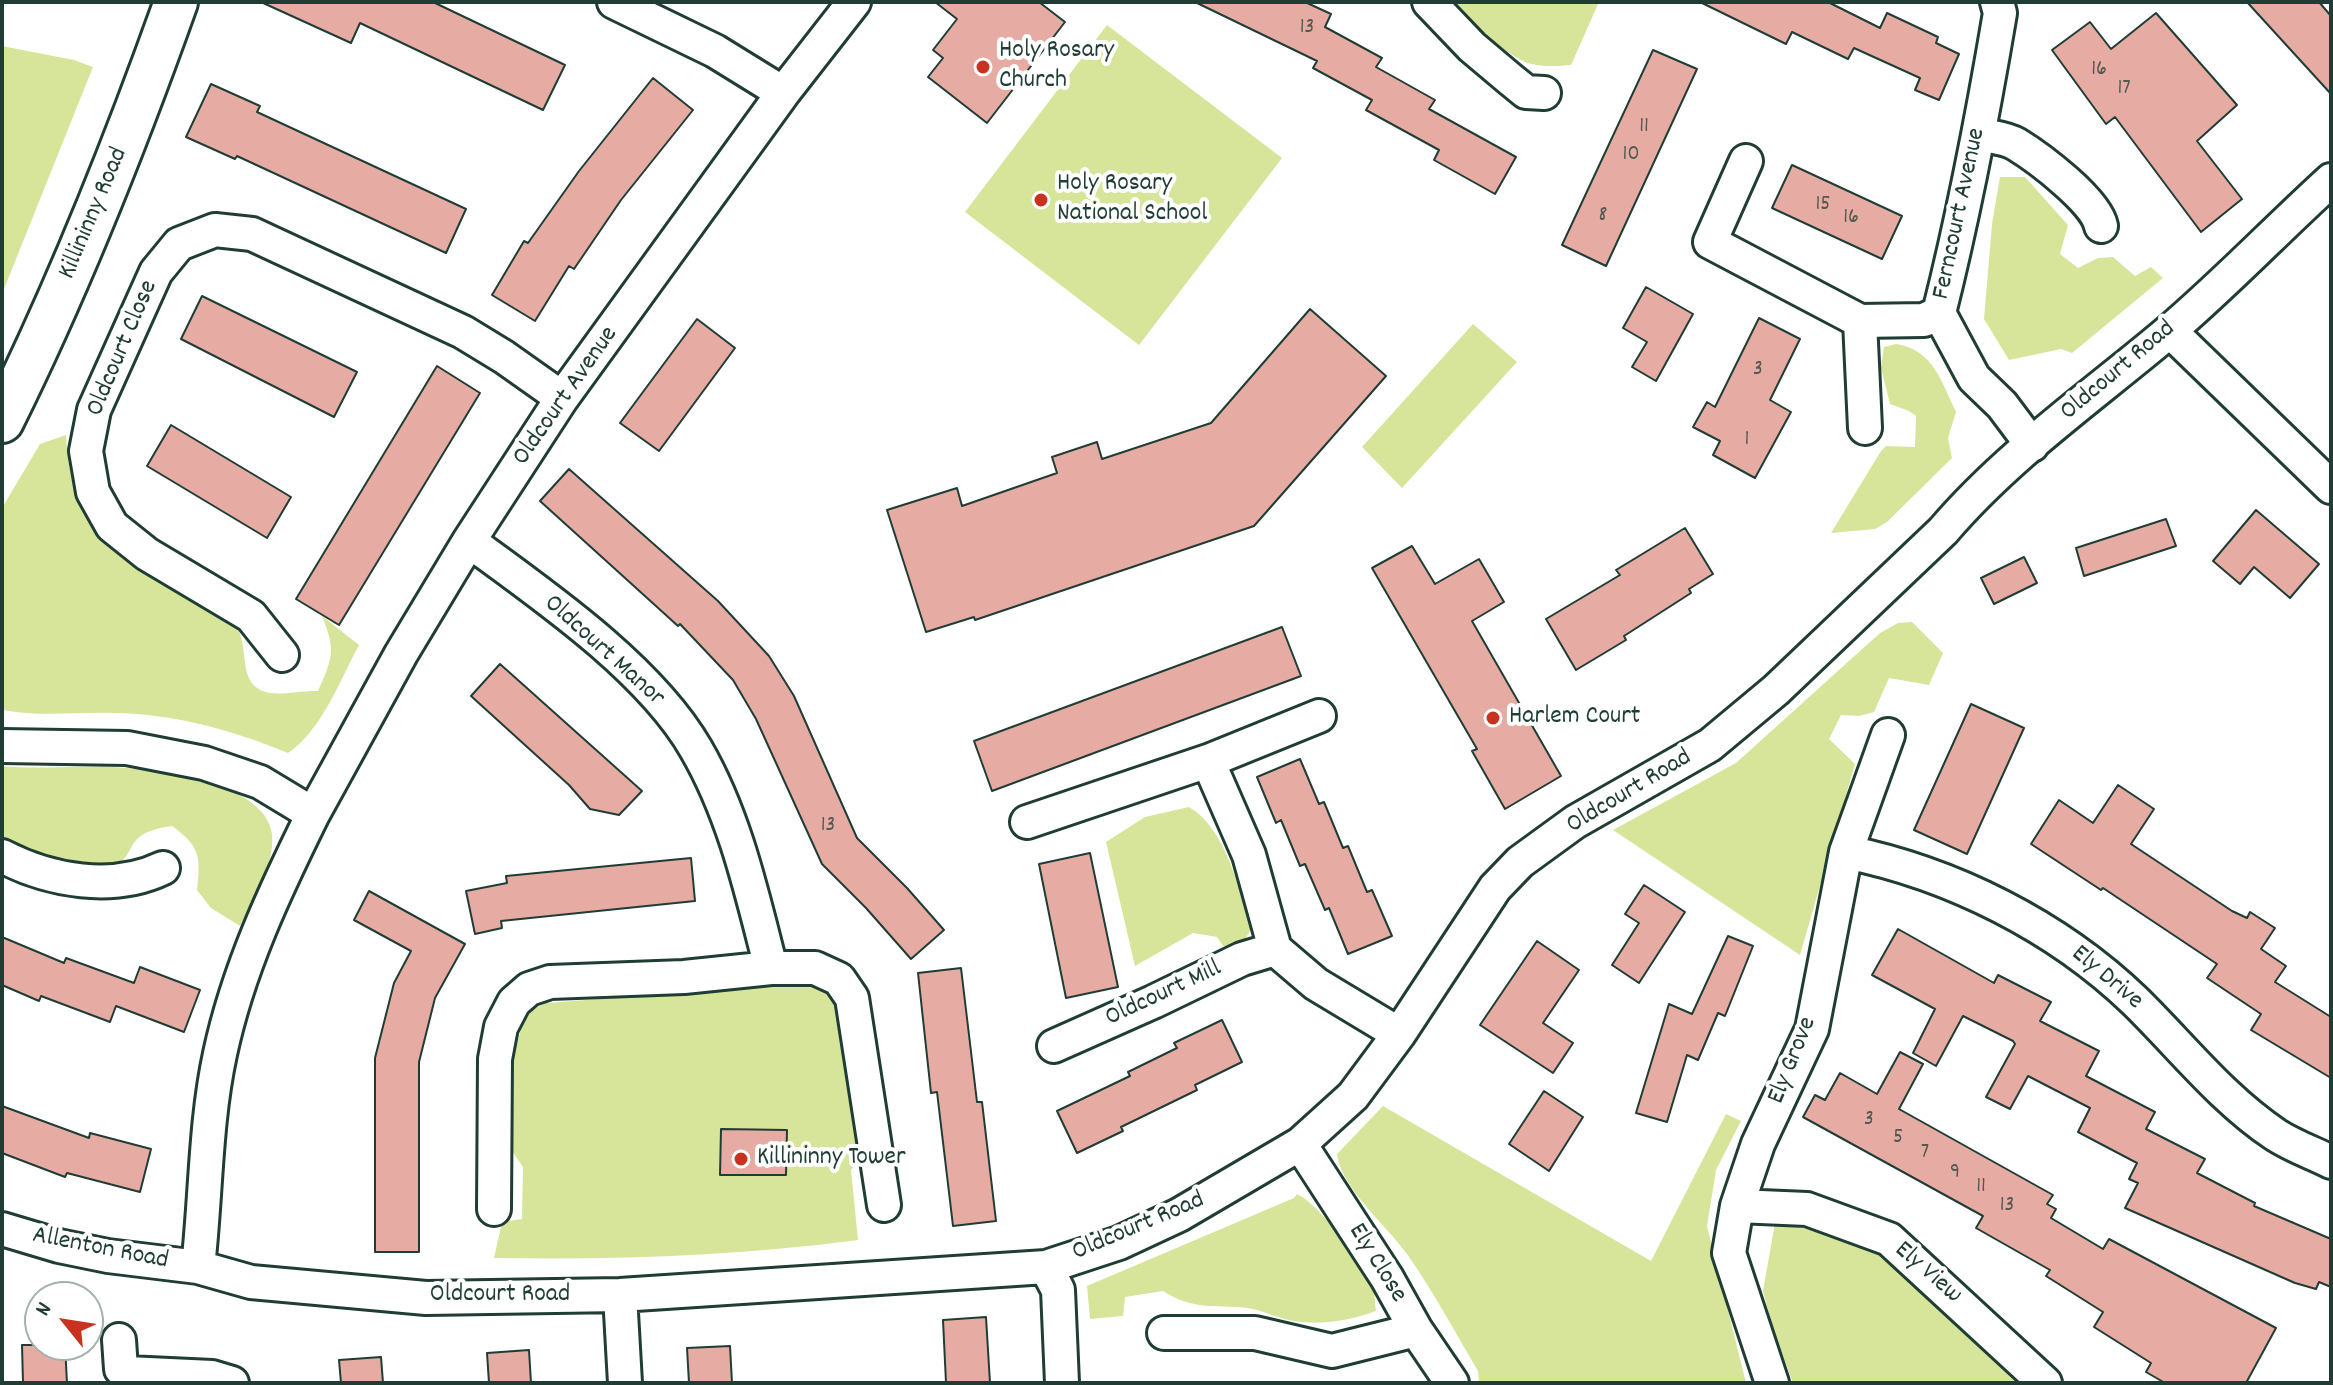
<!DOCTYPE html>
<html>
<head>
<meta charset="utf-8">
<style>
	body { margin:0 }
	#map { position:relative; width:2333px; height:1385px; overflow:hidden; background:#fff; font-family:Dekko,sans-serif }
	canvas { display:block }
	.frame { position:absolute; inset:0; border:4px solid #1f3d34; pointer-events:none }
	.north { position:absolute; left:24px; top:1281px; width:80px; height:80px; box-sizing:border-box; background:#fff; border:2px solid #a5b1ae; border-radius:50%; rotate:300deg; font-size:22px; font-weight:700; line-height:32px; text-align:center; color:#1f3d34 }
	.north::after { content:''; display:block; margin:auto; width:28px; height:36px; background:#c8321e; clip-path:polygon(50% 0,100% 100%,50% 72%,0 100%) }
</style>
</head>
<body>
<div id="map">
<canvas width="2333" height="1385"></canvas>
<div class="frame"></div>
<div class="north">N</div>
</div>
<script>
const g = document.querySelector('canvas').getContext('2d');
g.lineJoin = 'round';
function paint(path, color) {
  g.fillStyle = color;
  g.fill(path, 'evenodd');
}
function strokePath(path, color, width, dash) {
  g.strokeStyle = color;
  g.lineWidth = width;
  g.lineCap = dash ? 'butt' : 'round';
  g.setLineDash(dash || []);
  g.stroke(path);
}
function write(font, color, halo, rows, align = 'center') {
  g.font = font + ' Dekko,sans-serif';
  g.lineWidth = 8;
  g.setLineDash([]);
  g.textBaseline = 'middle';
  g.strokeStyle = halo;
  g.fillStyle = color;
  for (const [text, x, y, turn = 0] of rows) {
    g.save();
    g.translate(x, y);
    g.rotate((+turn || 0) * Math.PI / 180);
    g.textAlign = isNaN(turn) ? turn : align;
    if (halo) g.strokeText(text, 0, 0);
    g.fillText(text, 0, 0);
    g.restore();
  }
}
paint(new Path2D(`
	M 1455,2 L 1599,2 L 1571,65 C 1556,66 1535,68 1521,60 C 1499,48 1470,22 1455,2 Z
	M 1107,25 L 1282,158 L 1139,345 L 965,212 Z
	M 2,46 L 74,60 L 93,67 L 2,294 Z
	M 2000,177 L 2025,177 L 2068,225 L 2060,254 L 2078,268 L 2098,258 L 2113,257 L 2135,276 L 2151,267 L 2163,278 L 2072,353 L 2061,349 L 2009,360 L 1984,319 L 1992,224 Z
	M 1473,324 L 1517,362 L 1402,488 L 1362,447 Z
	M 1896,344 C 1933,349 1942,383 1956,412 L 1948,438 L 1952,458 L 1887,522 L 1875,529 L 1831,533 L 1881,451 L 1886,446 L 1915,447 L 1916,416 L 1909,411 L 1890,404 L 1881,368 L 1884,347 Z
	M 66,435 C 71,525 106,551 181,592 C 196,601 214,608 229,619 C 254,637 234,680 263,691 C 277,697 301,690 318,691 C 333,657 336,651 322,616 L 359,645 C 340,680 322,730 288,753 C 232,730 175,714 114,713 C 76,712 39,717 2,710 L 2,508 L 40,444 Z
	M 1912,622 L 1943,653 L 1929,685 L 1889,678 L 1874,712 L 1859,716 L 1841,715 L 1829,739 L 1855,764 L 1800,955 L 1613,830 L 1736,763 L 1880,633 L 1898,623 Z
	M 2,766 C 39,770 76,765 113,767 C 156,770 265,781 272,834 C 275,866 253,898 240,926 L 211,908 L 197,890 C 201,857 200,846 172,826 C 160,828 146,830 137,839 C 131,845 129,854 123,860 C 96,885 31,852 2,841 Z
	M 1189,807 C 1225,827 1240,891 1251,929 L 1242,945 L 1228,953 L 1217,937 L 1193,933 L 1135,966 L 1106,842 L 1145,817 Z
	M 803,984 L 824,988 L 837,1002 L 860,1159 L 851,1170 L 858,1240 C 737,1256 616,1260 494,1258 L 502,1222 L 522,1219 L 523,1167 L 512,1151 L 512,1061 L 524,1019 L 534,1009 L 546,1003 Z
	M 1383,1106 L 1651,1261 L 1726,1114 L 1741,1121 L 1716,1170 L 1707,1226 L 1746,1383 L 1479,1383 L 1478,1371 C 1455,1332 1433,1291 1407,1254 C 1387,1226 1341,1188 1337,1154 Z
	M 1297,1194 C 1321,1205 1365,1267 1374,1292 C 1375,1298 1375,1305 1376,1311 C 1349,1321 1318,1326 1289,1320 C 1275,1317 1262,1310 1247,1308 C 1212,1304 1195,1311 1163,1291 L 1125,1297 L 1123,1316 L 1090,1319 L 1087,1286 L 1294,1198 Z
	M 1775,1223 C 1818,1229 1857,1240 1896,1263 L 2027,1383 L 1793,1383 L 1772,1325 L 1763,1291 Z`), '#d6e599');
const building = new Path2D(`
	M 261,2 L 433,2 L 565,65 L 543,110 L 360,23 L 351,43 Z
	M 935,2 L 1039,2 L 1065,22 L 987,123 L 928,77 L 943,58 L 933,50 L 957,19 Z
	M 1195,2 L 1305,2 L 1331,14 L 1325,27 L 1382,58 L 1376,67 L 1435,100 L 1429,109 L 1516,157 L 1495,194 L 1434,160 L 1439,150 L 1366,110 L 1372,100 L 1313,68 L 1317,61 Z
	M 1700,2 L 1828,2 L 1880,28 L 1887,13 L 1938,37 L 1936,43 L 1959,54 L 1939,100 L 1915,90 L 1920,78 L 1854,48 L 1848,59 L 1792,32 L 1786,44 Z
	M 2247,2 L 2319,2 L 2331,16 L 2331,94 Z
	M 2156,13 L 2237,105 L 2197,141 L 2242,199 L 2201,232 L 2115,117 L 2106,124 L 2052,50 L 2090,22 L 2111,49 Z
	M 1653,50 L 1697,69 L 1606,266 L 1562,245 Z
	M 653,78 L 693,110 L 621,200 L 574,269 L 569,266 L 535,321 L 492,295 L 524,241 L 528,243 L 579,171 Z
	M 211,84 L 260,106 L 257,112 L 466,209 L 446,253 L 237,156 L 235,159 L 186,137 Z
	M 1792,165 L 1902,216 L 1882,259 L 1772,208 Z
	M 1646,287 L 1693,314 L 1656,381 L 1632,367 L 1647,342 L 1623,328 Z
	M 202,296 L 357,372 L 334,417 L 181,339 Z
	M 1310,309 L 1386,376 L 1254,526 L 975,620 L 974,617 L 926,632 L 887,510 L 957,488 L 962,506 L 1057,473 L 1052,457 L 1097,442 L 1102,459 L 1211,423 Z
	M 1759,318 L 1800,339 L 1770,400 L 1791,412 L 1755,478 L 1713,455 L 1720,441 L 1693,427 L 1707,402 L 1715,407 Z
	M 697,319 L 735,348 L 659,451 L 620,423 Z
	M 437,366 L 480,393 L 339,625 L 296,599 Z
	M 171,425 L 291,497 L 267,538 L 147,466 Z
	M 569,469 L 718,601 L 769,656 L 794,696 L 857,838 L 907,888 L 944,930 L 911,959 L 866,908 L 822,864 L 756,719 L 733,680 L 680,624 L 678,626 L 540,501 Z
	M 2256,510 L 2319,564 L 2290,598 L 2254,567 L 2240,584 L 2213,561 Z
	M 2166,519 L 2176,546 L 2084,576 L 2076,548 Z
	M 1685,528 L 1713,574 L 1689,589 L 1691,593 L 1624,636 L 1626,640 L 1576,670 L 1546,619 L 1620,575 L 1616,570 Z
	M 1412,546 L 1435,584 L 1479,559 L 1504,602 L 1472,621 L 1561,776 L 1505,809 L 1472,751 L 1477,749 L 1372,568 Z
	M 2024,557 L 2037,583 L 1994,604 L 1981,578 Z
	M 1282,627 L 1301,676 L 992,791 L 974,741 Z
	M 500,664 L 642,791 L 619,815 L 590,809 L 569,785 L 471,696 Z
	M 1971,704 L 2024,728 L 1967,854 L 1914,830 Z
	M 1300,759 L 1319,804 L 1324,802 L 1343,848 L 1348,846 L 1367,892 L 1372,890 L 1392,936 L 1348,954 L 1329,908 L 1325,910 L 1305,864 L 1300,866 L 1281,820 L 1276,823 L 1257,777 Z
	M 2118,785 L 2154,809 L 2131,844 L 2232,911 L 2247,918 L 2250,912 L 2275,928 L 2261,949 L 2286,966 L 2275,982 L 2331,1017 L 2331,1078 L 2251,1030 L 2261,1014 L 2207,978 L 2217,964 L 2103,888 L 2101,890 L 2031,844 L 2059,800 L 2093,823 Z
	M 1090,853 L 1118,987 L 1066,998 L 1039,864 Z
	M 691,858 L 695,901 L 501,921 L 502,928 L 475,934 L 466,891 L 507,883 L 506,876 Z
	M 1644,885 L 1685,912 L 1639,983 L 1612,965 L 1639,923 L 1625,914 Z
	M 369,891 L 465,944 L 435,998 L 419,1062 L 419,1252 L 375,1252 L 375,1058 L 394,983 L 411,951 L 354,920 Z
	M 1898,929 L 1994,983 L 1998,975 L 2051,1002 L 2040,1021 L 2099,1051 L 2086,1076 L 2155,1112 L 2146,1129 L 2205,1159 L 2197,1173 L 2255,1203 L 2254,1206 L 2331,1239 L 2331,1287 L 2319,1282 L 2316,1289 L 2295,1283 L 2125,1208 L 2138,1183 L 2129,1179 L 2137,1163 L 2078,1132 L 2090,1108 L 2028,1076 L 2010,1109 L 1986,1097 L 2015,1044 L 2013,1041 L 1963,1016 L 1936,1066 L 1913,1053 L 1935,1009 L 1872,975 Z
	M 1728,936 L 1753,946 L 1725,1016 L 1718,1013 L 1698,1060 L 1687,1055 L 1667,1122 L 1636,1113 L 1669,1004 L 1692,1014 Z
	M 2,937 L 64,963 L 66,958 L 134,983 L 140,967 L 200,990 L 184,1032 L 116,1006 L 110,1022 L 41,996 L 39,1001 L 2,985 Z
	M 1537,941 L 1579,970 L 1543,1023 L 1573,1043 L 1553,1073 L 1480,1025 Z
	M 961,968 L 977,1102 L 982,1102 L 996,1221 L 953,1226 L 937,1092 L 931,1093 L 918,973 Z
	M 1222,1020 L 1242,1062 L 1195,1085 L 1197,1090 L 1121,1127 L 1123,1131 L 1077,1153 L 1057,1111 L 1130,1076 L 1128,1072 L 1177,1048 L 1174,1043 Z
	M 1900,1052 L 1923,1064 L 1899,1109 L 2053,1195 L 2047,1204 L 2056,1209 L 2051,1218 L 2103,1249 L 2109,1239 L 2276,1328 L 2246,1383 L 2165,1383 L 2146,1372 L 2151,1363 L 2094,1327 L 2103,1312 L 2046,1276 L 2050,1270 L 1976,1228 L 1983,1216 L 1803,1117 L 1815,1095 L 1825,1100 L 1840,1073 L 1877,1094 Z
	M 1544,1091 L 1583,1117 L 1549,1171 L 1509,1144 Z
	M 2,1106 L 89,1138 L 90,1133 L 151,1149 L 140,1192 L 67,1173 L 65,1177 L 2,1153 Z
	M 721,1129 L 787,1130 L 786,1175 L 720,1175 Z
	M 986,1317 L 990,1383 L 946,1383 L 943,1320 Z
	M 22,1345 L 65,1345 L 67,1383 L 23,1383 Z
	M 730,1346 L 732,1383 L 689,1383 L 687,1348 Z
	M 529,1350 L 531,1383 L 489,1383 L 487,1353 Z
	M 381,1357 L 383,1383 L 341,1383 L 339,1360 Z`);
paint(building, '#e6aca3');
strokePath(building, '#1f3d34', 2);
const minor = new Path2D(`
	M 614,2 L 715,51 L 783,93
	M 1429,2 L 1472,47 L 1510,79 L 1526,92 L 1544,93
	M 1997,2 L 2000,13 C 1983,114 1964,214 1939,313 L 1974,378 L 2002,405 L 2032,445
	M 1979,134 C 1991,137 2006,138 2016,144 C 2039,158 2096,201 2101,226
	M 1746,161 L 1710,242 L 1860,321 L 1924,320 L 1939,313
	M 1860,321 L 1865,428
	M 2170,331 L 2331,487
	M 469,541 C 543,595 650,669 696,749 C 735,816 752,894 771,968
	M 282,655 L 251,616 L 147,554 L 112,526 L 93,492 L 86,451 L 94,410 L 156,272 L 179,244 L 215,230 L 252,234 L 463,332 L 504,357 L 562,398
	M 2,746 L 127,748 L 204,763 L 260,782 L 313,814 C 275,891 238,969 220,1054 C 205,1123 206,1197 198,1267
	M 1208,761 L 1249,855 L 1275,949 L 1316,984 L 1399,1034
	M 313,814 L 401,654 L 469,541 L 562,398 L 783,93 L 854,2
	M 1027,822 L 1208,761 L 1319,716
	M 1846,852 C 1951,873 2057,926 2135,1001 C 2181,1046 2222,1099 2276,1135 C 2293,1146 2313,1153 2331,1162
	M 2,856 C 50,881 113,892 163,868
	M 1054,1046 L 1153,1002 L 1242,959 L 1275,949
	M 1300,1144 L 1387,1278 L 1416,1330 L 1452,1383
	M 1737,1206 L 1807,1209 L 1889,1239 L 2045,1383
	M 494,1209 L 495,1059 L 501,1027 L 514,1002 L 529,989 L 550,982 L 684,977 L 771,968 L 815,968 L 839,979 L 852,998 L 884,1205
	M 2,1229 L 59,1246 L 108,1256 L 198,1267 L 251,1282 L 426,1298 L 620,1295 L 1046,1267 L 1119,1243 L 1179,1215 L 1300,1144 L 1353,1096 L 1399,1034 L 1495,888 L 1520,862 L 1575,822 L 1710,745 L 1776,690 L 1943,531 C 2007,456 2091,397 2166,334 C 2224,285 2276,230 2331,180
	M 1046,1267 L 1058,1290 L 1062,1383
	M 620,1295 L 625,1383
	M 1164,1333 L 1255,1333 L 1332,1351 L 1416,1330
	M 119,1340 L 121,1369 L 127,1373 L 212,1377 L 232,1383
	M 1772,1383 L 1729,1253 L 1737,1206 L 1758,1144 L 1812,1029 L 1846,852 L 1888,735`);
const major = new Path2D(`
	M 2,421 C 69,286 125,145 176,2`);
strokePath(minor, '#1f3d34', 38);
strokePath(major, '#1f3d34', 48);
strokePath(minor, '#fff', 32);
strokePath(major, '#fff', 42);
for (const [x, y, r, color] of [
	[983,67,8,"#c8321e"],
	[1041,200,8,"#c8321e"],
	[1493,718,8,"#c8321e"],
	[741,1159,8,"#c8321e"]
]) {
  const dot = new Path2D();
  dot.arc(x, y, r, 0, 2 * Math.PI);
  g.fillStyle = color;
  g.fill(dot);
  strokePath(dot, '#fff', 3);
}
write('22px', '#515950', null, [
	["13",1307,29],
	["16",2099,71],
	["17",2124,90],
	["11",1644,128],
	["10",1631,156],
	["15",1823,206],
	["8",1603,217],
	["16",1851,219],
	["3",1758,371],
	["1",1747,441],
	["13",828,827],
	["3",1869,1121],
	["5",1898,1139],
	["7",1925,1154],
	["9",1955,1174],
	["11",1981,1188],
	["13",2007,1207]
]);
write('26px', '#1f3d34', '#fff', [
	["Holy Rosary",999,52],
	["Church",999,82],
	["Holy Rosary",1057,185],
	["National School",1057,215],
	["Harlem Court",1509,718],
	["Killininny Tower",757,1159]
], 'left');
write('26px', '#1f3d34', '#fff', [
	["Killininny Road",95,214,-67],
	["Ferncourt Avenue",1961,214,-78],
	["Oldcourt Close",124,349,-67],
	["Oldcourt Road",2119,372,-40],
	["Oldcourt Avenue",567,397,-55],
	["Oldcourt Manor",603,652,42],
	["Oldcourt Road",1630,793,-31],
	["Ely Drive",2106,979,40],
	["Oldcourt Mill",1164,995,-25],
	["Ely Grove",1794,1061,-68],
	["Oldcourt Road",1139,1228,-23],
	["Allenton Road",100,1250,11],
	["Ely Close",1376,1264,58],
	["Ely View",1927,1274,41],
	["Oldcourt Road",500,1296]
]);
</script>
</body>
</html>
